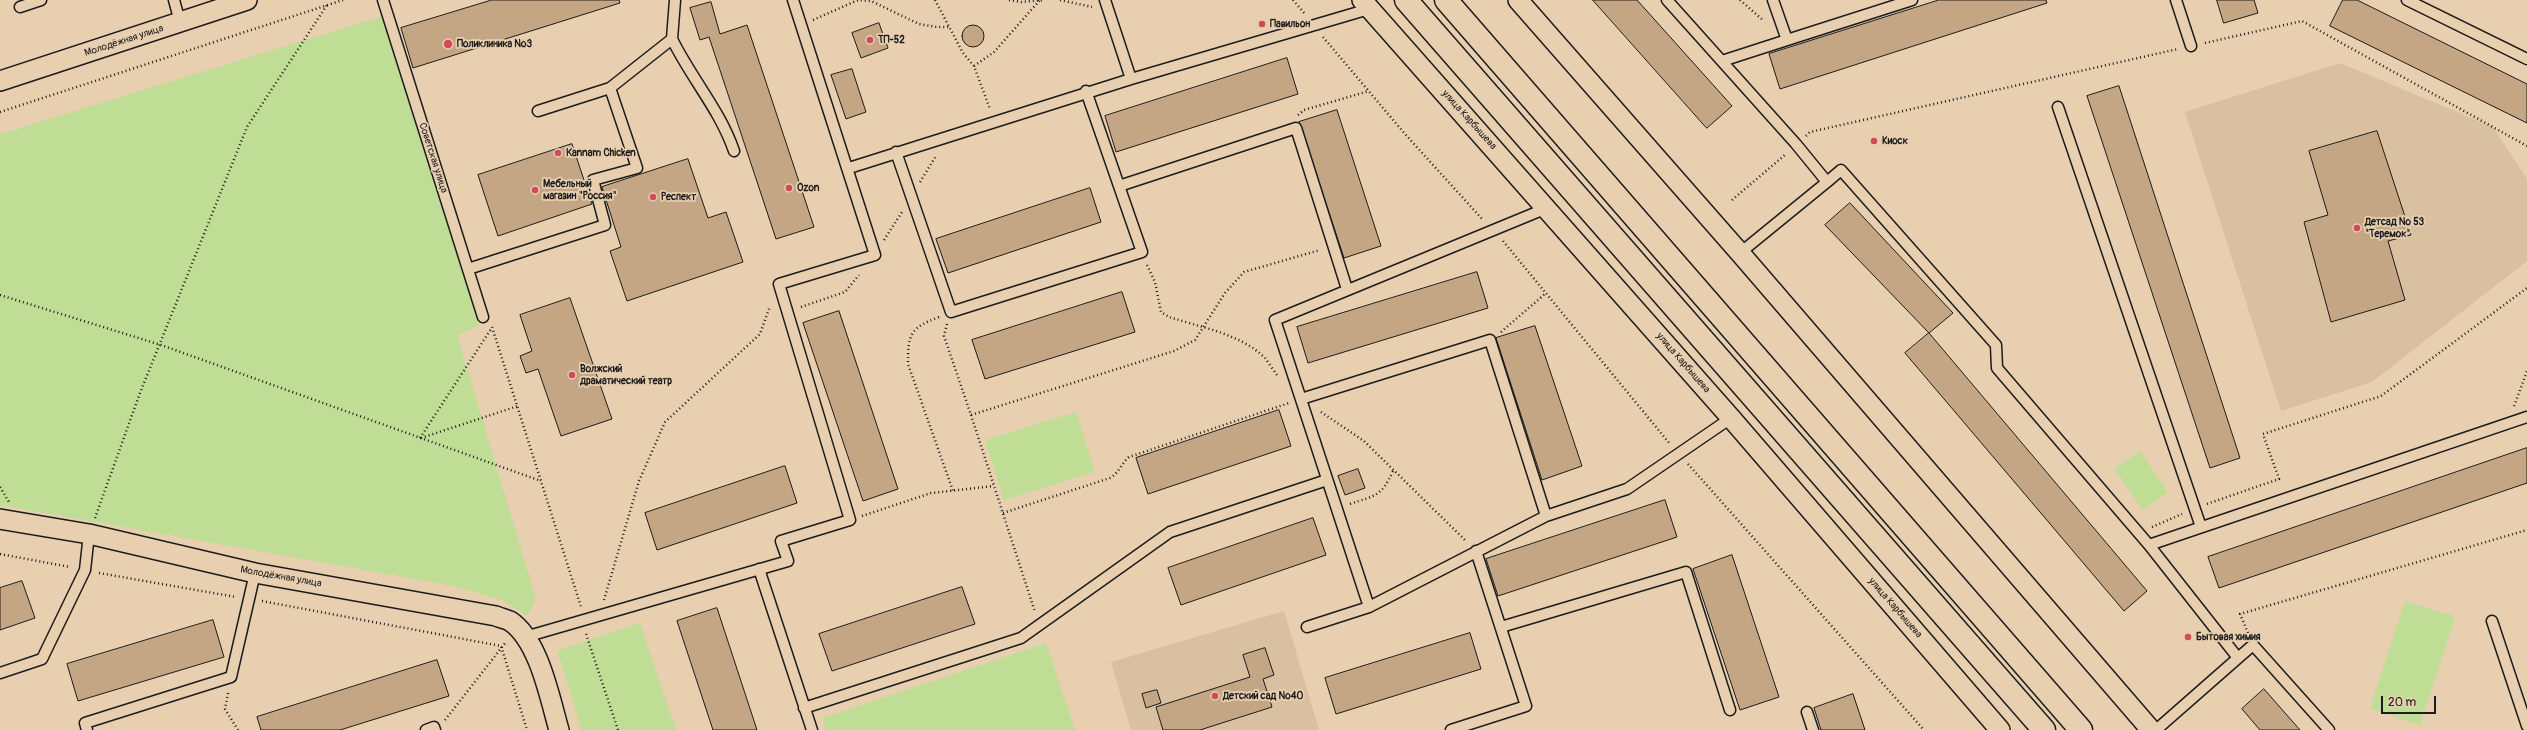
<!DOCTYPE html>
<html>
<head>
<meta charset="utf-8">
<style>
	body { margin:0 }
	#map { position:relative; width:2527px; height:730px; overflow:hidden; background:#e7cfb0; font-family:Pangolin,sans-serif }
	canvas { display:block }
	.scale { position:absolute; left:2381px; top:696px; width:55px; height:18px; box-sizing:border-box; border:2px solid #1c1c1c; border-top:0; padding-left:5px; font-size:12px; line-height:14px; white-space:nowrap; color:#1c1c1c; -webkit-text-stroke:3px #e7cfb0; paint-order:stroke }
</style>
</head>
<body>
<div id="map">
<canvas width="2527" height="730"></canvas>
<div class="scale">20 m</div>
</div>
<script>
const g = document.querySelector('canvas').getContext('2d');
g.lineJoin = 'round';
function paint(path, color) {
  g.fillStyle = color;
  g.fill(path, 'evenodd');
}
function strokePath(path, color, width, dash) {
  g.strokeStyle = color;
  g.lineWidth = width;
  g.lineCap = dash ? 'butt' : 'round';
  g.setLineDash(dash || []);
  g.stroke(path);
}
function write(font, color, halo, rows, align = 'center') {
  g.font = font + ' Pangolin,sans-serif';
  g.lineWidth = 3.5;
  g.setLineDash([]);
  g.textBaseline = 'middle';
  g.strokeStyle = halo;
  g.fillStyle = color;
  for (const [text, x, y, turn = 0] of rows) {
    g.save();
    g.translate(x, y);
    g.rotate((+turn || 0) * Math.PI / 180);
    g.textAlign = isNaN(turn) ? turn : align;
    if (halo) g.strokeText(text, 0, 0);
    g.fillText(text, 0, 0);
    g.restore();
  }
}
paint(new Path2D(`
	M 2340,63 L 2493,127 L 2527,179 L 2527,261 L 2372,382 L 2281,411 L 2185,112 Z
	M 1284,611 L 1319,730 L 1131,730 L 1111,662 Z`), '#d8c0a0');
paint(new Path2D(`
	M 383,16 L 479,326 L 457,335 L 536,599 L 527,616 L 502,600 L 454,586 L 0,505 L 0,134 Z
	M 1076,412 L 1095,472 L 1004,500 L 985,440 Z
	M 2140,451 L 2168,492 L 2143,510 L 2114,469 Z
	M 2405,601 L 2455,617 L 2420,725 L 2370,708 Z
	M 640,623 L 676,730 L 582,730 L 557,651 Z
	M 1046,643 L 1075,730 L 826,730 L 822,718 Z`), '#c0dd95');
const building = new Path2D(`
	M 492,0 L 619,0 L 620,3 L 413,68 L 401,28 Z
	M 1593,0 L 1637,0 L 1732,106 L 1707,128 Z
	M 1939,0 L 2046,0 L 2047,3 L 1780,89 L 1769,54 Z
	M 2217,0 L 2254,0 L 2258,13 L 2224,23 Z
	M 2343,0 L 2357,0 L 2527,84 L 2527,123 L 2330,26 Z
	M 711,2 L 720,34 L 747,25 L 814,227 L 776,239 L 709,37 L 700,40 L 690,8 Z
	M 879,23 L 888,48 L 861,58 L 852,33 Z
	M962 36a11 11 0 1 1 22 0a11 11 0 1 1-22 0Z
	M 1287,58 L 1298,94 L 1116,152 L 1105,116 Z
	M 852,69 L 866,112 L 846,119 L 831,75 Z
	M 2119,86 L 2240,458 L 2210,468 L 2087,96 Z
	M 1337,110 L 1381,246 L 1344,258 L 1299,122 Z
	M 2377,131 L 2411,235 L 2388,241 L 2405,300 L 2331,322 L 2304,222 L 2328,215 L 2309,151 Z
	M 572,144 L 592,204 L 498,236 L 478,175 Z
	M 688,159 L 708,218 L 726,212 L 743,262 L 627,301 L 610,251 L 621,247 L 602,187 Z
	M 1090,188 L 1101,222 L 948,273 L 936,239 Z
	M 1850,203 L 1953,313 L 1929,333 L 1825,225 Z
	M 1477,272 L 1488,308 L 1308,363 L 1297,327 Z
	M 1122,292 L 1135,332 L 985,379 L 972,340 Z
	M 570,298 L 612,419 L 561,436 L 538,369 L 526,373 L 520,356 L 532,351 L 520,315 Z
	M 839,311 L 898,489 L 863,501 L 803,323 Z
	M 1535,326 L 1582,466 L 1542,480 L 1496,338 Z
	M 1929,333 L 2147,591 L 2124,611 L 1905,353 Z
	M 1279,410 L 1291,446 L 1148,494 L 1136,458 Z
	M 2527,448 L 2527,483 L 2219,588 L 2208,557 Z
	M 785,466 L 797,503 L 657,550 L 645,513 Z
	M 1358,469 L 1365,488 L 1345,495 L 1338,476 Z
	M 1665,500 L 1677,537 L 1498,596 L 1486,559 Z
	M 1313,518 L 1326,555 L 1181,605 L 1168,568 Z
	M 1732,555 L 1779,697 L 1740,710 L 1693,569 Z
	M 22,581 L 35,618 L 0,630 L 0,588 Z
	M 962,587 L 975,624 L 832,671 L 819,634 Z
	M 717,608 L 757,730 L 713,730 L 677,621 Z
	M 213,620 L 224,657 L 78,701 L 67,664 Z
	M 1470,633 L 1481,669 L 1336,714 L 1325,678 Z
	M 1265,648 L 1274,675 L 1263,679 L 1272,707 L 1200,730 L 1163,730 L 1156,707 L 1250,677 L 1243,655 Z
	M 437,660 L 449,696 L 340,730 L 261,730 L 257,717 Z
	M 2264,689 L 2300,730 L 2260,730 L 2242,709 Z
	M 1157,690 L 1161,703 L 1146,708 L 1142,694 Z
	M 1853,694 L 1865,730 L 1821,730 L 1814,708 Z`);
paint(building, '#c4a684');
strokePath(building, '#1c1c1c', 1);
const lane = new Path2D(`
	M 174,0 L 180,22
	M 383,0 L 483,317
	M 1667,0 L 1796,144 L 1827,182 L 1740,253
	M 2176,0 L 2191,46
	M 2407,0 L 2527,59
	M 20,7 L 41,0
	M 672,39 C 691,78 720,110 734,151
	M 1787,40 L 1912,0
	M 1722,61 L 1787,40 L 1773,0
	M 1131,79 L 1369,9
	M 2058,107 L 2201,527
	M 538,111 L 610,88 L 672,39 L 675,0
	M 896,152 L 951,312 L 1142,252 L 1086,91
	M 849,168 L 1131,79 L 1105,0
	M 1827,182 L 1841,170 L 1996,345 L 1997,368 L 2149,545 L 2527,417
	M 1119,186 L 1296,128 L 1347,289
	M 468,269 L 605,225 L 593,180 L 637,168 L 610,88
	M 1301,399 L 1490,340 L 1546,516
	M 2149,545 L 2238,658 L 2253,645 L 2329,730
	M 759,569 L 812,730
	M 1369,607 L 1275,320 L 1547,208
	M 2492,621 L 2527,726
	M 1307,627 L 1369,607 L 1546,516 L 1627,489 L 1731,418
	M 1501,627 L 1686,572 L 1730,710
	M 525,637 L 788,561 L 781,541 L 850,520 L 779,284 L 875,255 L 793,0
	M 0,673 L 42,659 L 85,570 L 89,534
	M 804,708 L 1021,638 L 1170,532 L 1327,480
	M 1807,712 L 1813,730
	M 87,730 L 85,723 L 231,677 L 255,573
	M 426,730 L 434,727 L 435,730
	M 1451,730 L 1526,706 L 1476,551
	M 2156,730 L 2238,658`);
const street = new Path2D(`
	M 1362,0 L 1731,418 L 2000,730
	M 1518,0 L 1740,253 L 2151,730
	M 0,81 L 247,0
	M 0,519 L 89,534 L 255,573 L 496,616 C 500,618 506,619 510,621 C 539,640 550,699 559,730`);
const secondary = new Path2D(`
	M 1406,0 L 2044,730
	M 1446,0 L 2081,730`);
strokePath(lane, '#1c1c1c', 13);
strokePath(street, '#1c1c1c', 22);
strokePath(secondary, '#1c1c1c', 25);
strokePath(new Path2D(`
	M 935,0 L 963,53 L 974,66 L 990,109
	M 1009,0 L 1021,2 L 1044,0
	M 1060,0 L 1092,7
	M 1293,0 L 1305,14
	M 1740,0 L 1764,21
	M 813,20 L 858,0 L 871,1 L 919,24 L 937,27 L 949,27
	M 1323,37 L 1405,134 L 1483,220
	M 2205,43 L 2302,21 L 2527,146
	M 974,66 L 994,52 L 1040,0
	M 0,112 L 343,0
	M 1298,115 L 1304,110 L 1369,91
	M 1806,136 L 1810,132 L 2178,49
	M 920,182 L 936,156
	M 1732,200 L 1786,154
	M 884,240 L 902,212
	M 1503,241 L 1670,444
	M 1147,265 L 1155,282 L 1161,312 L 1169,317 C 1200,327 1241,334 1265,358 C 1269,363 1273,370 1277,375
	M 0,295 L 161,345 L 541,481
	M 801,307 L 845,292 L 859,275
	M 939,317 C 910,328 908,334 908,364 L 953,491
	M 947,324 L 944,336 L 971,415 L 1174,351 L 1195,340 L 1225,293 L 1244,272 L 1320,250
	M 492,327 L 581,607
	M 1501,332 L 1546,293
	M 2514,406 L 2527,371
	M 1321,412 L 1364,441 L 1466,541
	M 971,415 L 1035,612
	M 420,438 L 491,329
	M 421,438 L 518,406
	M 1688,464 L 1924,730
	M 0,487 L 9,502
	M 1350,504 C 1376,495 1381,497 1393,471
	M 2207,504 L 2279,479 L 2263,434 L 2381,396 L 2527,288
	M 1003,513 L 1110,478 C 1119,473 1121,464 1129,457 L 1289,403
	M 862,516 L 931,493 L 994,486
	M 95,518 L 140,393 L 247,127 L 327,5
	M 2152,527 L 2182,514
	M 0,554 L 70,567
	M 99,573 L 236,597
	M 604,600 L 639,481 L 665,422 L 760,334 L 770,306
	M 262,601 L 501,646 L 527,730
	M 2248,633 L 2240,614 L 2527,530
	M 586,634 L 618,730
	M 228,693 L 225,709 L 238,730
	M 445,720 L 506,642`), '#1c1c1c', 2.5, [1, 3]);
strokePath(lane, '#e7cfb0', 10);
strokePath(street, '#e7cfb0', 19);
strokePath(secondary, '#e7cfb0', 22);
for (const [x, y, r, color] of [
	[1262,24,4,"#d1495b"],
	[870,40,4,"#d1495b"],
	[448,44,5,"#d1495b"],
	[1874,141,4,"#d1495b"],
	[558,153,4,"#d1495b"],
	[789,188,4,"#d1495b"],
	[535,190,4,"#d1495b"],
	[653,197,4,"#d1495b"],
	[2357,228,4,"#d1495b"],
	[572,375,4,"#d1495b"],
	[2188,637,4,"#d1495b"],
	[1215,696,4,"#d1495b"]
]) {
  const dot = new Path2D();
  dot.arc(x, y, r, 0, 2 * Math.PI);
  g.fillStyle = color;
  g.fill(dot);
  strokePath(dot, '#e7cfb0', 1.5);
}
write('bold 10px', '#1c1c1c', '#e7cfb0', [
	["Павильон",1270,24],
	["ТП-52",878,40],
	["Поликлиника №3",457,44],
	["Киоск",1882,141],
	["Kannam Chicken",566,153],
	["Мебельный",543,184],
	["магазин \"Россия\"",543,196],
	["Ozon",797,188],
	["Респект",661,197],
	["Детсад № 53",2365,222],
	["\"Теремок\"",2365,234],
	["Волжский",580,369],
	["драматический театр",580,381],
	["Бытовая химия",2196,637],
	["Детский сад №40",1223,696]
], 'left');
write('10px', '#1c1c1c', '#e7cfb0', [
	["Молодёжная улица",124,41,-18],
	["улица Карбышева",1469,120,48],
	["Советская улица",433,158,72],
	["улица Карбышева",1683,363,49],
	["Молодёжная улица",281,577,10],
	["улица Карбышева",1895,608,49]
]);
</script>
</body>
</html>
